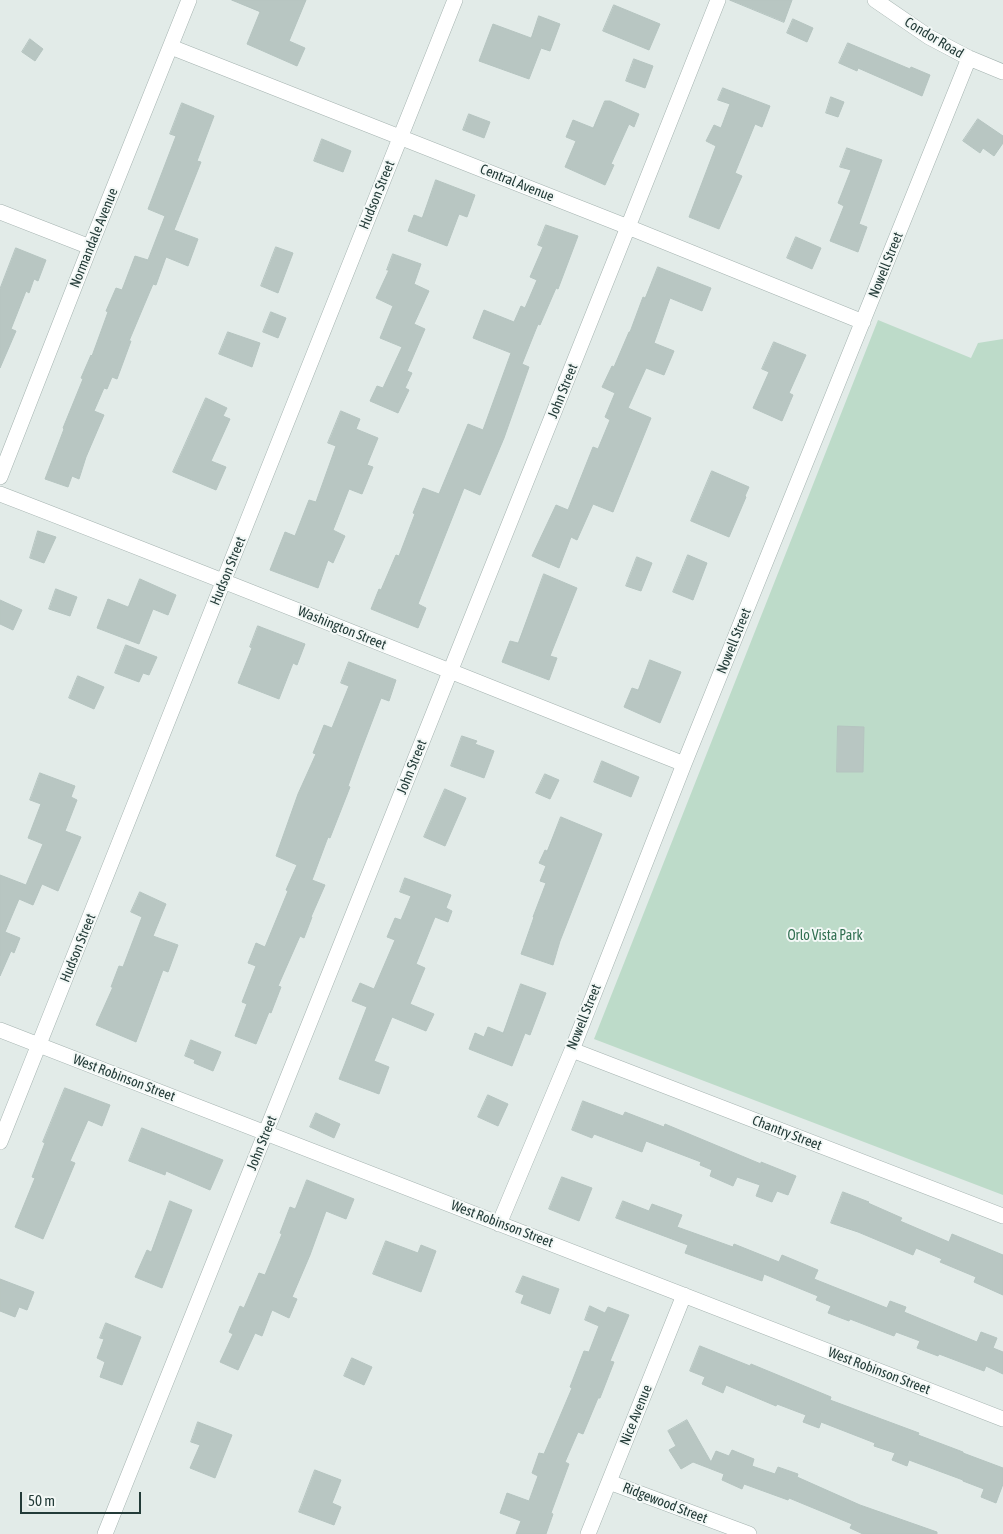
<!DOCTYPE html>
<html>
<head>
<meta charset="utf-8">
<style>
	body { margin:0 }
	#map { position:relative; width:1003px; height:1534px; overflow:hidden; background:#e2ebe8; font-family:"Asap Condensed",sans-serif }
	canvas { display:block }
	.scale { position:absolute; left:20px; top:1492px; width:121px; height:22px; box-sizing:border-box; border:2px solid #233b38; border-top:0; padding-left:6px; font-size:15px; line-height:18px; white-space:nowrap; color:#233b38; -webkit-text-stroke:4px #f3f8f6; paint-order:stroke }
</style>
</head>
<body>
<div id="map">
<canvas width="1003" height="1534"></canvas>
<div class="scale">50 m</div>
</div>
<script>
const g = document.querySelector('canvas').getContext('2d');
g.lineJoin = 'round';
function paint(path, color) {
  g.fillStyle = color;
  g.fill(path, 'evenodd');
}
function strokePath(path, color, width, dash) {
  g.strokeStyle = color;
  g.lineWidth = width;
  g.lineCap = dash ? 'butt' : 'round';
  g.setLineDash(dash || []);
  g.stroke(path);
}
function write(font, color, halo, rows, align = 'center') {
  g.font = font + ' "Asap Condensed",sans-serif';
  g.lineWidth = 4;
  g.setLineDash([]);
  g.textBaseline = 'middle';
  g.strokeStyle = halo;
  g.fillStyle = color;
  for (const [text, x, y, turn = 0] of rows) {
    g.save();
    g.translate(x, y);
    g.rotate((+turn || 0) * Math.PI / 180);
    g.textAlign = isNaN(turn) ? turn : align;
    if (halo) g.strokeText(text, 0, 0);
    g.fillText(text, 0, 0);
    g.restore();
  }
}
paint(new Path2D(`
	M 878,320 L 971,358 L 978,343 L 1003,339 L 1003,1195 L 594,1039 Z`), '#bddbc9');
const building = new Path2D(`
	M 232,0 L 306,0 L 289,41 L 305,48 L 297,66 L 247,44 L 260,12 Z
	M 730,0 L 792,0 L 784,22 Z
	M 614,5 L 660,24 L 649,50 L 603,31 Z
	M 539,16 L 560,24 L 550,51 L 541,48 L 529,79 L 479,61 L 493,24 L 531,38 Z
	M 793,19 L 813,28 L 807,42 L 787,33 Z
	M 30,39 L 43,49 L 35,61 L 22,52 Z
	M 848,43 L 910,69 L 911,67 L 930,75 L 922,96 L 858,68 L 857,71 L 839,63 Z
	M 634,59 L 653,66 L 645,88 L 626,81 Z
	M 723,88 L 770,106 L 762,127 L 755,124 L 735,173 L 742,176 L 719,229 L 689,217 L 716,146 L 706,141 L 714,125 L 721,128 L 730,104 L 718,100 Z
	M 831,97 L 844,102 L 838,117 L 826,113 Z
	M 605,101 L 610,101 L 639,114 L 634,127 L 629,124 L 611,164 L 614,165 L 605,185 L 565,167 L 576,141 L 566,137 L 573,120 L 593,128 Z
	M 182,103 L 214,116 L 197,161 L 201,162 L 174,230 L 198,239 L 188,266 L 166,257 L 156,285 L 153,284 L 129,341 L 131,341 L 117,379 L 112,377 L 107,389 L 104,388 L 94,411 L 104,415 L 86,457 L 79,479 L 72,476 L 68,487 L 45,479 L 64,429 L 63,428 L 83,379 L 81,378 L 91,355 L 92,356 L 108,312 L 106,311 L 116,288 L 122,290 L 135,256 L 148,260 L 165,216 L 148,209 L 176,136 L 170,134 Z
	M 469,114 L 490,122 L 484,138 L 463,130 Z
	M 978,119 L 1003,136 L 1003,143 L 994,156 L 983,148 L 980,153 L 963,141 Z
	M 322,139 L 351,151 L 343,172 L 314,161 Z
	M 847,148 L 882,160 L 859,224 L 867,227 L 858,252 L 830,241 L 844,206 L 838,203 L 851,170 L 840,167 Z
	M 436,180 L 475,195 L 467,217 L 459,214 L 447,246 L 408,231 L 414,215 L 422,218 Z
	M 546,225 L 578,236 L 558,289 L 556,288 L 540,325 L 538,324 L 522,364 L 529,367 L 504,438 L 480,495 L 464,488 L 418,604 L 426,608 L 418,628 L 371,609 L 379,589 L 381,590 L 396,555 L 399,556 L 415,514 L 413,513 L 423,488 L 439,494 L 468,424 L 483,430 L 511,353 L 473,338 L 484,310 L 514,322 L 521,306 L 525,308 L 537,280 L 530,277 L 543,247 L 538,245 Z
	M 796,237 L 821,248 L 812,269 L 787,258 Z
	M 276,247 L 293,253 L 278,293 L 261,286 Z
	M 16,248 L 46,260 L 38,281 L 34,279 L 29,293 L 26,291 L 11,329 L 16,331 L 0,368 L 0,289 Z
	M 393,254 L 421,264 L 414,284 L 429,291 L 414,324 L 425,329 L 407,371 L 412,373 L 405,388 L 409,390 L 398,413 L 370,401 L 377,386 L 383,388 L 402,347 L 380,338 L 393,306 L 376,298 L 389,270 L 387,270 Z
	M 658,267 L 711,288 L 702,311 L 670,298 L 654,343 L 674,351 L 664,375 L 646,368 L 628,408 L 651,418 L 613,512 L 593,504 L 577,540 L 571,537 L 559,568 L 532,556 L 556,505 L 568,510 L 593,447 L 598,449 L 610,420 L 605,417 L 615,393 L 602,387 L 612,366 L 614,367 L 629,332 L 630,332 L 643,297 L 645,298 Z
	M 271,312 L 286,318 L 278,338 L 263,332 Z
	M 228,332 L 260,343 L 252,367 L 219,354 Z
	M 774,342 L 806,355 L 789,393 L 793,395 L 782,421 L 753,408 L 769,372 L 762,369 Z
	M 206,398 L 227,408 L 223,416 L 230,419 L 211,461 L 226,467 L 216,490 L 173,472 Z
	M 341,411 L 360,419 L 356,429 L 378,438 L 367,465 L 373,467 L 362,494 L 349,489 L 333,530 L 345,536 L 333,563 L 328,560 L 318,588 L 270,570 L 285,532 L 295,536 L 309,500 L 316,502 L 336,446 L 328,443 Z
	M 712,471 L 749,487 L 745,496 L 746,497 L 729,537 L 691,521 Z
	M 38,531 L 56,537 L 44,563 L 30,558 Z
	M 688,555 L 707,563 L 693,600 L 673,592 Z
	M 637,557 L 652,563 L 641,591 L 626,586 Z
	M 544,574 L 577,588 L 550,656 L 557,658 L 549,680 L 502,662 L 510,641 L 518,643 Z
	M 140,579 L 176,595 L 168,615 L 153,609 L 139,644 L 97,628 L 108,599 L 128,607 Z
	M 56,589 L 77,597 L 70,616 L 49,609 Z
	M 0,600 L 22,610 L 13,630 L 0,624 Z
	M 258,626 L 305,644 L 297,665 L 293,663 L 279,699 L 238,683 L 252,648 L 250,647 Z
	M 126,645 L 157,657 L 149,675 L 143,673 L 139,682 L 115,673 Z
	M 650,660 L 681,672 L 660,723 L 624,707 L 632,688 L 638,690 Z
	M 349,662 L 396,680 L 389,701 L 381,698 L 360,753 L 348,786 L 350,787 L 330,838 L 328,837 L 312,880 L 325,885 L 311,917 L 312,917 L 304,938 L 300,936 L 278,986 L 281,987 L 271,1013 L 269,1012 L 256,1044 L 235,1036 L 247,1004 L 242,1002 L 256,966 L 248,963 L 256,943 L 265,947 L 288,891 L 286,890 L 297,865 L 276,856 L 298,794 L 316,754 L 313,753 L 324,725 L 332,728 L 349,686 L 341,683 Z
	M 78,676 L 104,687 L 94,709 L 69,698 Z
	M 838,726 L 864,727 L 863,772 L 837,772 Z
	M 462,736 L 477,741 L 475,744 L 494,751 L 484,778 L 451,766 Z
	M 602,761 L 639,777 L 631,797 L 594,782 Z
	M 40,773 L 75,786 L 71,797 L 77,800 L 65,831 L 81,837 L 58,891 L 42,884 L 33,905 L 19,899 L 5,932 L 20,938 L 14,953 L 11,951 L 0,976 L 0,875 L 26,885 L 43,844 L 28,838 L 41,804 L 30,800 Z
	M 545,774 L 559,780 L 550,799 L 536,793 Z
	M 445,789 L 466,798 L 445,846 L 424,837 Z
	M 561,817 L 602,834 L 560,941 L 553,965 L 521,954 L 534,917 L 533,917 L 546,883 L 540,881 L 546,866 L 539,863 L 545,850 L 547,851 Z
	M 405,878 L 451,895 L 446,908 L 452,911 L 448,922 L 435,917 L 416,964 L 425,968 L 410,1004 L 434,1014 L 426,1031 L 392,1017 L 374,1061 L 389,1067 L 379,1094 L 339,1079 L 367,1007 L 352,1001 L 360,983 L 374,989 L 395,940 L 387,937 L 395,918 L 401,920 L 411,896 L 400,892 Z
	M 140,892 L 166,904 L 153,936 L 178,945 L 168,972 L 163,970 L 136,1042 L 96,1025 L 113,987 L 111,987 L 119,966 L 123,967 L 142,917 L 131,912 Z
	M 521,984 L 546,993 L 530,1035 L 525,1033 L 512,1066 L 469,1049 L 475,1033 L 484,1037 L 488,1027 L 503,1033 Z
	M 191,1040 L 221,1052 L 213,1071 L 194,1063 L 195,1060 L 185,1056 Z
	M 65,1088 L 110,1105 L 102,1126 L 88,1120 L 70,1161 L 75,1163 L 43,1239 L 15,1227 L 35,1178 L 32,1177 L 45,1143 L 43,1142 Z
	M 488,1095 L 508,1104 L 498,1126 L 478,1117 Z
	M 583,1101 L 623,1116 L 625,1112 L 664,1127 L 665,1124 L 761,1164 L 761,1162 L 796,1176 L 788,1195 L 777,1191 L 772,1202 L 756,1196 L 760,1185 L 737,1177 L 733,1186 L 710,1176 L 712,1170 L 700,1165 L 701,1162 L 646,1141 L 642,1152 L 594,1134 L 592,1138 L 572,1130 Z
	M 316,1113 L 340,1124 L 334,1138 L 310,1127 Z
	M 142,1128 L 223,1160 L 210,1190 L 166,1171 L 165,1175 L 129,1161 Z
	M 562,1177 L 592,1188 L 579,1221 L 549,1209 Z
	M 307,1180 L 354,1199 L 346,1219 L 326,1211 L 310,1255 L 292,1297 L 297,1299 L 289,1318 L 272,1310 L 262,1336 L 255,1333 L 238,1370 L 220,1362 L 233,1334 L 229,1332 L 240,1306 L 244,1308 L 259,1273 L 265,1275 L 282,1234 L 280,1233 L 290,1207 L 295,1209 Z
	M 843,1192 L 869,1202 L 868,1203 L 902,1218 L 900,1221 L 949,1242 L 952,1234 L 1003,1255 L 1003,1295 L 974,1282 L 976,1277 L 940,1262 L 942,1259 L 916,1248 L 913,1255 L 858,1232 L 831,1223 Z
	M 170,1201 L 192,1210 L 162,1288 L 135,1277 L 147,1250 L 151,1252 Z
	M 623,1201 L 649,1211 L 652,1204 L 682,1215 L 677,1227 L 733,1247 L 734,1244 L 779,1262 L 782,1255 L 818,1270 L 814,1279 L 887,1308 L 890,1301 L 906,1307 L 904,1312 L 977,1342 L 981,1332 L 997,1338 L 993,1348 L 1003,1352 L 1003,1374 L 986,1366 L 984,1371 L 939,1354 L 938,1356 L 917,1348 L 920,1341 L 896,1332 L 894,1336 L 850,1319 L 849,1321 L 828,1313 L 831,1306 L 816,1300 L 818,1296 L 764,1274 L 762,1281 L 685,1253 L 688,1245 L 616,1218 Z
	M 386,1241 L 418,1253 L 421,1245 L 436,1251 L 421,1292 L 373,1274 Z
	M 523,1276 L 559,1289 L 550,1314 L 521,1303 L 524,1295 L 516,1292 Z
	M 0,1279 L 34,1292 L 27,1310 L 19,1307 L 15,1317 L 0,1311 Z
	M 590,1306 L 605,1313 L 608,1307 L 629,1315 L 610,1361 L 614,1362 L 600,1398 L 598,1398 L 583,1434 L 578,1432 L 565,1462 L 569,1464 L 551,1513 L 553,1514 L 546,1534 L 516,1534 L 521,1521 L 500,1513 L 507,1493 L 529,1501 L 538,1476 L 532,1473 L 539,1453 L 544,1454 L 572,1388 L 570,1387 L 584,1351 L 589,1352 L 599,1326 L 585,1320 Z
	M 106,1323 L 141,1337 L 122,1385 L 100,1377 L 105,1362 L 97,1358 L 104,1339 L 100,1338 Z
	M 700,1346 L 750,1366 L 751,1364 L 831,1397 L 830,1400 L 919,1433 L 918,1435 L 963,1452 L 963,1453 L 1003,1468 L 1003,1484 L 996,1503 L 981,1497 L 984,1489 L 963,1481 L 963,1480 L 909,1460 L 907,1466 L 892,1460 L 895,1453 L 874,1446 L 875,1443 L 821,1422 L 819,1428 L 803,1422 L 806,1415 L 777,1404 L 776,1406 L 726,1385 L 723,1393 L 702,1384 L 705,1377 L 690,1371 Z
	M 352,1358 L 372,1367 L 364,1385 L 344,1376 Z
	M 687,1420 L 711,1462 L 716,1451 L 729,1456 L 732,1450 L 754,1459 L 752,1466 L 775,1474 L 778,1467 L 798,1474 L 797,1477 L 860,1505 L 937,1532 L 937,1534 L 863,1534 L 850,1528 L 852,1524 L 789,1498 L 788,1500 L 744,1484 L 742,1489 L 722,1480 L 724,1474 L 693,1462 L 681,1469 L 669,1450 L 676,1446 L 668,1431 Z
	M 198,1422 L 232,1435 L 215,1478 L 190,1468 L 200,1445 L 191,1442 Z
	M 315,1470 L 341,1480 L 332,1503 L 341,1507 L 334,1525 L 299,1512 Z`);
paint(building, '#b8c6c2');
strokePath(building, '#b5c4c0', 1);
const minor = new Path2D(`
	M 875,0 L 929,37 L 969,58 L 1003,72
	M 171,47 L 628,227 L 863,322
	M 0,212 L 90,247
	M 0,477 L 90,247 L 189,0
	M 0,494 C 229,582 456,674 684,764
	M 0,1030 L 1003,1419
	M 572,1050 L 1003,1216
	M 0,1142 L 455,0
	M 499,1224 L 572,1050 L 684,764 L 969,58
	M 609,1482 L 749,1534
	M 105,1534 L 628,227 L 718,0
	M 588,1534 L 684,1295`);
strokePath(minor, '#a5b3b0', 16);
strokePath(minor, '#fff', 15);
write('14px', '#233b38', '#f3f8f6', [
	["Condor Road",934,38,31],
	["Central Avenue",517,183,22],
	["Hudson Street",377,195,-68],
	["Normandale Avenue",94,238,-68],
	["Nowell Street",886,265,-68],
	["John Street",563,391,-68],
	["Hudson Street",228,571,-68],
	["Washington Street",342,628,22],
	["Nowell Street",734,641,-68],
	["John Street",412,767,-68],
	["Hudson Street",78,948,-68],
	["Nowell Street",584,1017,-68],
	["West Robinson Street",124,1078,21],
	["Chantry Street",787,1133,21],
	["John Street",262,1143,-68],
	["West Robinson Street",502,1224,21],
	["West Robinson Street",879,1371,21],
	["Nice Avenue",636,1415,-68],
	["Ridgewood Street",665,1503,21]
]);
write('14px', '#316f51', '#f3f8f6', [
	["Orlo Vista Park",825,936]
]);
</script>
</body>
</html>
